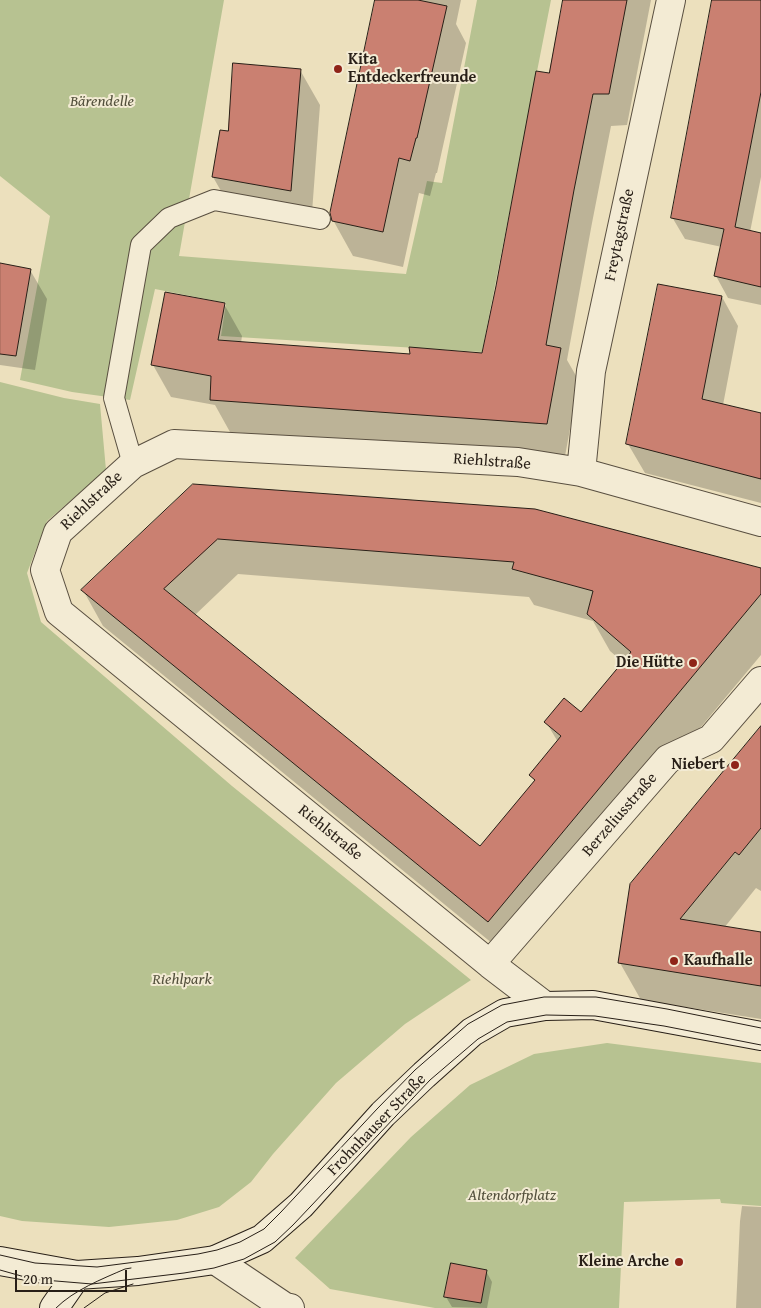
<!DOCTYPE html>
<html>
<head>
<meta charset="utf-8">
<style>
	body { margin:0 }
	#map { position:relative; width:761px; height:1308px; overflow:hidden; background:#ece0bd; font-family:"Gentium Book Plus",serif }
	canvas { display:block }
	.scale { position:absolute; left:15px; top:1270px; width:112px; height:22px; box-sizing:border-box; border:2px solid #281f17; border-top:0; padding-left:6px; font-size:15px; line-height:18px; white-space:nowrap; color:#281f17; -webkit-text-stroke:4px #f3ebd4; paint-order:stroke }
</style>
</head>
<body>
<div id="map">
<canvas width="761" height="1308"></canvas>
<div class="scale">20 m</div>
</div>
<script>
const g = document.querySelector('canvas').getContext('2d');
g.lineJoin = 'round';
function paint(path, color) {
  g.fillStyle = color;
  g.fill(path, 'evenodd');
}
function strokePath(path, color, width, dash) {
  g.strokeStyle = color;
  g.lineWidth = width;
  g.lineCap = dash ? 'butt' : 'round';
  g.setLineDash(dash || []);
  g.stroke(path);
}
function write(font, color, halo, rows, align = 'center') {
  g.font = font + ' "Gentium Book Plus",serif';
  g.lineWidth = 4;
  g.setLineDash([]);
  g.textBaseline = 'middle';
  g.strokeStyle = halo;
  g.fillStyle = color;
  for (const [text, x, y, turn = 0] of rows) {
    g.save();
    g.translate(x, y);
    g.rotate((+turn || 0) * Math.PI / 180);
    g.textAlign = isNaN(turn) ? turn : align;
    if (halo) g.strokeText(text, 0, 0);
    g.fillText(text, 0, 0);
    g.restore();
  }
}
paint(new Path2D(`
	M 0,0 L 224,0 L 179,256 L 406,274 L 427,181 L 442,183 L 477,0 L 551,0 L 482,352 L 221,336 L 226,303 L 155,289 L 130,400 L 72,392 L 20,380 L 50,216 L 0,176 Z
	M 0,382 L 64,398 L 100,404 L 106,470 L 47,521 L 27,573 L 41,622 L 232,786 L 471,980 L 405,1024 L 336,1083 L 273,1154 L 251,1182 L 219,1207 L 177,1220 L 109,1227 L 22,1221 L 0,1216 Z
	M 607,1043 L 761,1063 L 761,1206 L 721,1203 L 720,1199 L 624,1202 L 619,1308 L 435,1308 L 330,1289 L 295,1258 L 411,1137 L 470,1085 L 534,1054 Z`), '#b7c291');
paint(new Path2D(`
	M 376,0 L 461,0 L 456,24 L 466,43 L 437,173 L 436,173 L 430,196 L 419,193 L 403,267 L 353,256 L 333,220 Z
	M 564,0 L 651,0 L 627,125 L 611,126 L 592,223 L 567,360 L 579,381 L 565,456 L 230,432 L 215,405 L 171,397 L 153,365 L 224,304 L 242,336 L 241,343 L 411,355 L 483,354 L 550,75 Z
	M 714,0 L 761,0 L 761,177 L 750,232 L 761,235 L 761,305 L 728,298 L 716,276 L 722,247 L 685,239 L 672,217 Z
	M 300,70 L 320,105 L 311,226 L 233,212 L 213,177 L 229,133 Z
	M 0,265 L 30,270 L 47,299 L 35,370 L 0,365 Z
	M 722,297 L 738,326 L 723,405 L 761,415 L 761,503 L 645,473 L 628,444 Z
	M 194,485 L 761,569 L 761,655 L 509,957 L 103,626 L 83,590 ZM 238,574 L 529,597 L 534,605 L 593,621 L 610,651 L 624,663 L 581,714 L 546,722 L 558,742 L 531,775 L 535,782 L 480,848 L 195,615 Z
	M 761,728 L 761,891 L 756,888 L 724,928 L 761,934 L 761,1019 L 641,1000 L 620,963 Z
	M 742,1206 L 761,1207 L 761,1308 L 736,1308 L 740,1221 Z
	M 486,1271 L 492,1282 L 487,1308 L 452,1307 L 446,1297 Z`), '#0003');
const building = new Path2D(`
	M 375,0 L 418,0 L 447,6 L 417,138 L 416,138 L 410,161 L 399,158 L 383,232 L 332,221 L 330,213 Z
	M 563,0 L 627,0 L 609,94 L 593,94 L 574,190 L 546,345 L 561,348 L 547,424 L 210,400 L 211,376 L 151,365 L 165,292 L 225,303 L 218,340 L 410,354 L 409,347 L 482,353 L 496,286 L 536,71 L 549,73 Z
	M 712,0 L 761,0 L 761,92 L 735,227 L 761,233 L 761,287 L 714,276 L 724,229 L 671,218 Z
	M 233,63 L 301,69 L 291,191 L 212,177 L 220,130 L 228,131 Z
	M 0,263 L 31,269 L 16,356 L 0,354 Z
	M 658,284 L 722,296 L 702,399 L 761,413 L 761,479 L 626,444 Z
	M 193,484 L 535,509 L 761,568 L 761,594 L 488,922 L 81,590 ZM 218,539 L 514,562 L 512,569 L 593,591 L 587,614 L 631,652 L 581,712 L 564,698 L 544,722 L 561,736 L 529,775 L 535,780 L 480,846 L 164,589 Z
	M 761,726 L 761,828 L 739,855 L 735,852 L 680,919 L 761,932 L 761,986 L 618,963 L 630,884 Z
	M 451,1263 L 487,1270 L 481,1303 L 444,1297 Z`);
paint(building, '#ca8071');
strokePath(building, '#281f17', 1);
const lane = new Path2D(`
	M 133,464 L 114,398 L 141,245 L 169,218 L 214,200 L 320,219`);
const street = new Path2D(`
	M 581,472 L 591,371 L 671,0
	M 490,964 L 668,759 L 711,739 L 761,681
	M 545,1006 L 490,964 L 59,612 L 45,570 L 58,532 L 133,464 L 174,444 L 518,462 L 581,472 L 761,522
	M 215,1260 L 285,1307 L 290,1308`);
const secondary = new Path2D(`
	M 0,1261 L 77,1275 L 138,1271 L 215,1260 L 262,1239 L 301,1205 L 383,1114 L 424,1075 L 472,1032 L 505,1013 L 545,1006 L 593,1005 L 761,1036
	M 54,1308 L 77,1275`);
strokePath(lane, '#594f40', 22);
strokePath(street, '#594f40', 30);
strokePath(secondary, '#281f17', 30);
strokePath(lane, '#f3ebd4', 20);
strokePath(street, '#f3ebd4', 28);
strokePath(secondary, '#f3ebd4', 28);
strokePath(new Path2D(`
	M 0,1255 L 35,1263 L 97,1267 L 198,1254 L 217,1250 L 240,1242 L 264,1229 L 281,1212 L 377,1109 L 415,1070 L 468,1024 L 502,1005 L 544,997 L 596,997 L 667,1009 L 761,1028
	M 0,1270 L 32,1279 L 92,1284 L 184,1273 L 214,1268 L 244,1259 L 275,1242 L 293,1225 L 430,1080 L 478,1039 L 507,1022 L 546,1015 L 595,1016 L 664,1026 L 761,1045
	M 56,1308 C 74,1290 102,1279 125,1269 L 131,1268
	M 84,1308 L 105,1293 L 133,1284`), '#281f17', 1);
for (const [x, y, r, color] of [
	[338,69,5,"#8f2418"],
	[693,663,5,"#8f2418"],
	[735,765,5,"#8f2418"],
	[674,961,5,"#8f2418"],
	[679,1262,5,"#8f2418"]
]) {
  const dot = new Path2D();
  dot.arc(x, y, r, 0, 2 * Math.PI);
  g.fillStyle = color;
  g.fill(dot);
  strokePath(dot, '#f3ebd4', 2);
}
write('bold 16px', '#281f17', '#f3ebd4', [
	["Kita",348,60,"left"],
	["Entdeckerfreunde",348,78,"left"],
	["Die Hütte",683,663],
	["Niebert",725,765],
	["Kaufhalle",684,961,"left"],
	["Kleine Arche",669,1262]
], 'right');
write('italic 16px', '#53503c', '#f3ebd4', [
	["Bärendelle",102,102],
	["Riehlpark",182,980],
	["Altendorfplatz",512,1196]
]);
write('16px', '#281f17', '#f3ebd4', [
	["Freytagstraße",620,235,-78],
	["Riehlstraße",492,462,4],
	["Riehlstraße",92,501,-43],
	["Berzeliusstraße",620,815,-49],
	["Riehlstraße",330,833,39],
	["Frohnhauser Straße",377,1125,-46]
]);
</script>
</body>
</html>
